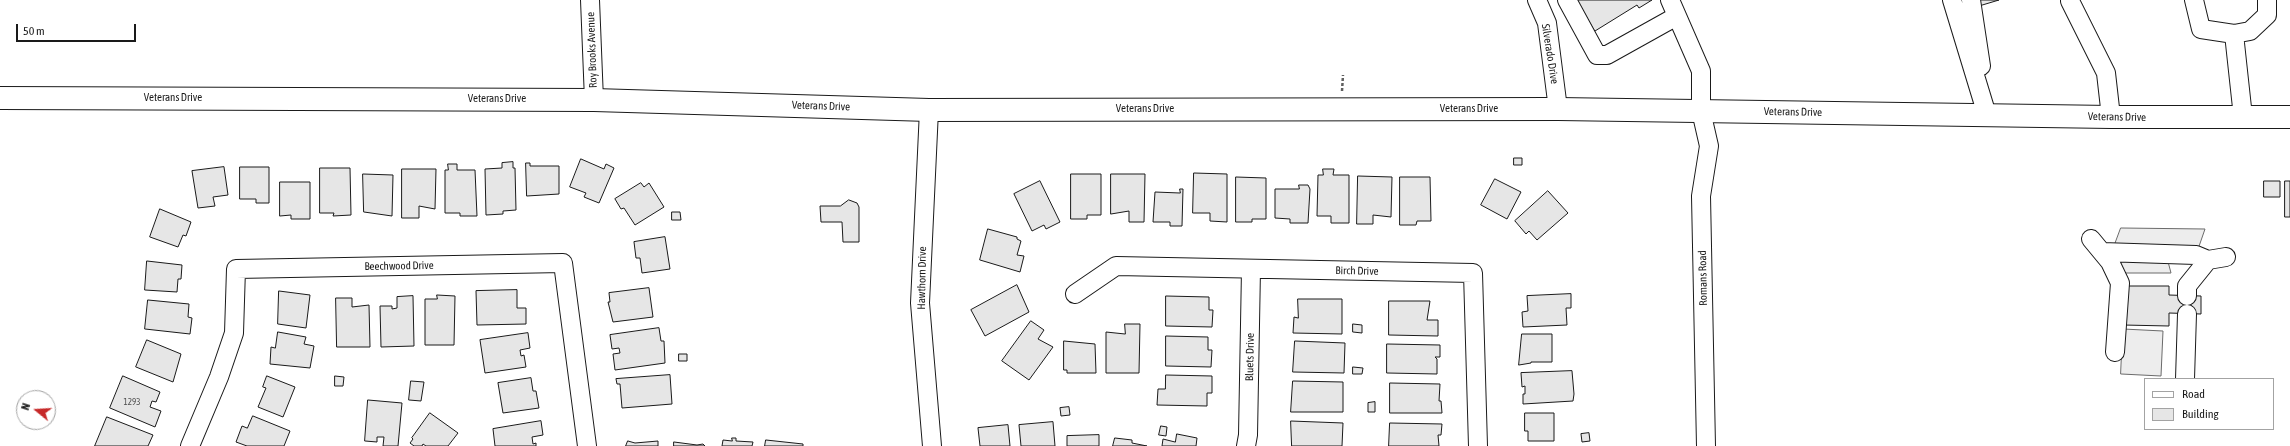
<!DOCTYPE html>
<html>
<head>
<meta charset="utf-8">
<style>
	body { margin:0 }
	#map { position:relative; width:2290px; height:446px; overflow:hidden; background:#fff; font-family:"Asap Condensed",sans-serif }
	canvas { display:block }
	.legend { position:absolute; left:2144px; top:378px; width:130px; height:52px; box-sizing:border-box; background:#fff; border:1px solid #a3a3a3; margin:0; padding:5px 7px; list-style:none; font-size:12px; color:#1a1a1a }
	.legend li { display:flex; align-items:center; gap:8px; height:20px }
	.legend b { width:20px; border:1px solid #a3a3a3 }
	.north { position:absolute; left:16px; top:390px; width:40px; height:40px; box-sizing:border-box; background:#fff; border:1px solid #a3a3a3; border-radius:50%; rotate:288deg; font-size:11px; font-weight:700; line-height:16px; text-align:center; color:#1a1a1a }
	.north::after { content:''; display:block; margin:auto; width:14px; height:18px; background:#c62828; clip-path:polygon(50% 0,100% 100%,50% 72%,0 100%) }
	.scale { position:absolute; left:16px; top:24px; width:120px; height:18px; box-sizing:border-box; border:2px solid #1a1a1a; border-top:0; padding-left:5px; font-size:12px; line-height:14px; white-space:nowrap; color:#1a1a1a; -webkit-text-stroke:3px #fff; paint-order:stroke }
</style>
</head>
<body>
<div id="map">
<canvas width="2290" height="446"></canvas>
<ul class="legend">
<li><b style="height:5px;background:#fff"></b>Road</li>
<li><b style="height:11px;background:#e6e6e6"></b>Building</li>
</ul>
<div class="north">N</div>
<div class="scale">50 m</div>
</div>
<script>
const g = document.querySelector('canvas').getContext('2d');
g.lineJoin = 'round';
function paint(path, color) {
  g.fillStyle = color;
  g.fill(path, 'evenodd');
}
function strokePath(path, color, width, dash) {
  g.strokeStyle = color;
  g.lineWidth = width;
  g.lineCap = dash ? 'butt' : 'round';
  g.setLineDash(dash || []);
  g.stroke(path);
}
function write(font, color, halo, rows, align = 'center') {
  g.font = font + ' "Asap Condensed",sans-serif';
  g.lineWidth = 3;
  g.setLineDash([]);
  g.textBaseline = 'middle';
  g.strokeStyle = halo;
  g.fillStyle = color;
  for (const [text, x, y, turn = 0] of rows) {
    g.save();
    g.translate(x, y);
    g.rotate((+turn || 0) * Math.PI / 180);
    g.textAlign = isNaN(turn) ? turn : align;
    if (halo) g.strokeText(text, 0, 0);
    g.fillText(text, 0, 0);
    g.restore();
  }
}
const parking = new Path2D(`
	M 2121,228 L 2205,229 L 2196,255 L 2166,254 L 2171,273 L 2123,273 L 2112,252 Z
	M 2123,329 L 2163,331 L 2161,376 L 2121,374 Z`);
paint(parking, '#ededed');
strokePath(parking, '#6a6a6a', 1);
const building = new Path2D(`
	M 1577,0 L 1652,0 L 1639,8 L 1637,5 L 1595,31 Z
	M 1978,0 L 1999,0 L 1979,6 Z
	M 1514,158 L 1522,158 L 1522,165 L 1514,165 Z
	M 581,159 L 604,169 L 606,164 L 614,168 L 599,203 L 584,197 L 586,193 L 570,187 Z
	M 513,162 L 513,168 L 515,168 L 516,210 L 503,211 L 503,214 L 486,215 L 485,169 L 502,168 L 502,163 Z
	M 526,163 L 530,163 L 530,166 L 559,166 L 559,194 L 527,196 Z
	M 448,164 L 457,164 L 457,170 L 475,170 L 477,216 L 460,216 L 460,213 L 445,213 L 445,170 L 448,170 Z
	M 224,167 L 228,195 L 213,197 L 215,206 L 198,208 L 192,171 Z
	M 240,167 L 269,167 L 269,203 L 256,203 L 256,199 L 240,199 Z
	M 320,168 L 350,168 L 351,215 L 333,216 L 334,213 L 320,213 Z
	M 402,169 L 436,169 L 435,209 L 419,206 L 419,218 L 402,218 Z
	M 1323,169 L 1334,169 L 1333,175 L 1349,175 L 1349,223 L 1331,223 L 1331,216 L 1317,216 L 1318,175 L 1323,175 Z
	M 1194,173 L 1227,174 L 1227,222 L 1210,221 L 1210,213 L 1193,213 Z
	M 363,174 L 393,175 L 392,216 L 364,212 Z
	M 1071,174 L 1101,174 L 1101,215 L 1087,215 L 1087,219 L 1071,219 Z
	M 1111,174 L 1145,174 L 1144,222 L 1129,222 L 1129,211 L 1111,214 Z
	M 1358,176 L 1392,177 L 1391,217 L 1373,215 L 1373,224 L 1357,224 Z
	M 1236,177 L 1266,178 L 1266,219 L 1252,219 L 1252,222 L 1236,222 Z
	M 1400,177 L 1430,177 L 1431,221 L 1417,221 L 1416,225 L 1400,225 Z
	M 1495,179 L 1521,192 L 1507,219 L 1481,205 Z
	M 1040,181 L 1060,222 L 1046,229 L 1044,225 L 1032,231 L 1014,194 Z
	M 2264,181 L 2280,181 L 2280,197 L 2264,197 Z
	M 2285,181 L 2290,181 L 2290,217 L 2285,217 Z
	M 280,182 L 310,182 L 310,219 L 291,219 L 291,215 L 280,216 Z
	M 641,183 L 644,187 L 649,183 L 664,207 L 635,225 L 624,208 L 621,209 L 615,199 Z
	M 1299,185 L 1308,185 L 1310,189 L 1308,223 L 1290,223 L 1290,219 L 1275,218 L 1275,189 L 1299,189 Z
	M 1180,189 L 1183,189 L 1182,226 L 1170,226 L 1170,222 L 1153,222 L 1155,192 L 1180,193 Z
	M 1548,191 L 1568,213 L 1537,240 L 1529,231 L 1526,234 L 1515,221 Z
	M 849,200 L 857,203 L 859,207 L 859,242 L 843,242 L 842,222 L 821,222 L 820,206 L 840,206 Z
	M 160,209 L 191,222 L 186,236 L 183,235 L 178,247 L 150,237 Z
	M 672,212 L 680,212 L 681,220 L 672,220 Z
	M 988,229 L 1017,237 L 1017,239 L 1021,241 L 1017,255 L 1024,256 L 1020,272 L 980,260 Z
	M 665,237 L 670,269 L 642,273 L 640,258 L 636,258 L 634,242 Z
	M 147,261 L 182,265 L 181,279 L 178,279 L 177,292 L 145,290 Z
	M 1017,285 L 1029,312 L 985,336 L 971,310 Z
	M 2124,286 L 2169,286 L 2169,295 L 2201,296 L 2201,314 L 2169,313 L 2169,326 L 2123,325 Z
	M 649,288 L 653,317 L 613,322 L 608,302 L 610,302 L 609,293 Z
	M 517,290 L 517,308 L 526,308 L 526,324 L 477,325 L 476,291 Z
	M 279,291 L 310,295 L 306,328 L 278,324 Z
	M 1571,294 L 1571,308 L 1566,308 L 1567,325 L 1523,327 L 1522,312 L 1528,311 L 1527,296 Z
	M 437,295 L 455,296 L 454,345 L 425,345 L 425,299 L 437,299 Z
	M 413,296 L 414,346 L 381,347 L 380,306 L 392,306 L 392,309 L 397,308 L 397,297 Z
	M 1166,296 L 1209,297 L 1209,310 L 1213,310 L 1212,327 L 1166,326 Z
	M 336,298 L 352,298 L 352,307 L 369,305 L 370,347 L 337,347 Z
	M 1298,299 L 1342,299 L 1342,334 L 1293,333 L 1294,317 L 1298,318 Z
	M 148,300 L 189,304 L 188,317 L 192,318 L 190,334 L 145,329 Z
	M 1389,301 L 1430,301 L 1427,320 L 1438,320 L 1438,336 L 1389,335 Z
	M 1031,321 L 1044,330 L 1038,339 L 1053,347 L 1029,380 L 1002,361 Z
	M 1125,324 L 1140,324 L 1139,373 L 1106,373 L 1106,332 L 1125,334 Z
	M 1353,324 L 1362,325 L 1362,333 L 1353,332 Z
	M 659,328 L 661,341 L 664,341 L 665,363 L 615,370 L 613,354 L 620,353 L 619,348 L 612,349 L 610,335 Z
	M 278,332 L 306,337 L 304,344 L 314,346 L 310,368 L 270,364 L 271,347 L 275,348 Z
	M 528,333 L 530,348 L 520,350 L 521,356 L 524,355 L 526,367 L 485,373 L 480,340 Z
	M 1522,334 L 1552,334 L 1552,362 L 1531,362 L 1531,363 L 1519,365 Z
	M 1166,336 L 1208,337 L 1208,350 L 1212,350 L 1211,367 L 1166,366 Z
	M 147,340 L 181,354 L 173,382 L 136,367 Z
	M 1064,341 L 1095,344 L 1096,373 L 1067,373 L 1067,370 L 1064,370 Z
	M 1295,341 L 1345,343 L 1344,373 L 1293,372 Z
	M 1387,344 L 1440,345 L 1440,357 L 1435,357 L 1437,359 L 1437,374 L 1387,373 Z
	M 679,354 L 687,354 L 687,361 L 679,361 Z
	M 1353,367 L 1363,368 L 1362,374 L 1353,374 Z
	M 1572,371 L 1574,394 L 1573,401 L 1523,404 L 1523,394 L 1525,394 L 1525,386 L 1522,387 L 1521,373 Z
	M 670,375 L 672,404 L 622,408 L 620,384 L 617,384 L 616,379 Z
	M 1166,375 L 1212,376 L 1212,393 L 1207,393 L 1207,406 L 1157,405 L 1158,389 L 1165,389 Z
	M 123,376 L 160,392 L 156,402 L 152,401 L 150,407 L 161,411 L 155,427 L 110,408 Z
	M 267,376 L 295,387 L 283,417 L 258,407 L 266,388 L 263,387 Z
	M 335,376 L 344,377 L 343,386 L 335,386 Z
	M 531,378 L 533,391 L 536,391 L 539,408 L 503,413 L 498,383 Z
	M 411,381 L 424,382 L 421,401 L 409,400 Z
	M 1293,381 L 1343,382 L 1343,412 L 1291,412 Z
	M 1390,383 L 1440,384 L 1439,401 L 1441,401 L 1442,413 L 1390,413 Z
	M 368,400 L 402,403 L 398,446 L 383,446 L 384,437 L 377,437 L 377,442 L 365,441 Z
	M 1375,402 L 1375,412 L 1368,412 L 1368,403 Z
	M 1069,407 L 1070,415 L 1061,416 L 1060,408 Z
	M 430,413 L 458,433 L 448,446 L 426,446 L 423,444 L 422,446 L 414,446 L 410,443 L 413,439 L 412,438 Z
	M 1525,413 L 1554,413 L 1554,441 L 1528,441 L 1528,431 L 1525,431 Z
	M 253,416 L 290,431 L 284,446 L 247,446 L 236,442 L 242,426 L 247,428 Z
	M 107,417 L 153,435 L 148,446 L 95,446 Z
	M 541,421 L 543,435 L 532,437 L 533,444 L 536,443 L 536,446 L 495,446 L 493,429 Z
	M 1291,421 L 1343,423 L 1342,446 L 1292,446 Z
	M 1053,422 L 1055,446 L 1021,446 L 1019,425 Z
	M 1390,423 L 1442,424 L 1441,435 L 1438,435 L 1439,446 L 1389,446 Z
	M 1008,425 L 1010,446 L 980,446 L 978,428 Z
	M 1161,426 L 1167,427 L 1166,436 L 1159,435 Z
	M 1589,433 L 1590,441 L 1582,442 L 1581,434 Z
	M 1177,434 L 1197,438 L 1196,446 L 1162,446 L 1163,439 L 1175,442 Z
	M 1099,435 L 1099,446 L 1067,446 L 1067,436 Z
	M 732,438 L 736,438 L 736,441 L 753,442 L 752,446 L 722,446 L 723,440 L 732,441 Z
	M 1115,438 L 1132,440 L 1132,443 L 1147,446 L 1113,446 Z
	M 766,440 L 803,444 L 803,446 L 765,446 Z
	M 628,441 L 635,443 L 658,441 L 658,446 L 626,446 Z
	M 674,442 L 697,445 L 703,444 L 705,446 L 674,446 Z`);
paint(building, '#e6e6e6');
strokePath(building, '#1a1a1a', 1);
const minor = new Path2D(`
	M 590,0 L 594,100
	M 1537,0 L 1547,23 L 1558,109
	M 1567,0 L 1597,55 L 1607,55 L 1677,16
	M 1670,0 L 1701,71 L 1701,111 L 1709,146 L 1701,196 L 1706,446
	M 1952,0 L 1987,115
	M 1971,0 L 1981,66
	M 2194,0 L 2201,29 L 2234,34 L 2243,117
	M 2070,1 L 2106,73 L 2111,117
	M 2234,34 L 2250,31 L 2267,15 L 2267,0
	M 929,110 L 920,303 L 932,446
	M 2091,239 L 2110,262 L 2120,283 L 2115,352
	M 2102,252 L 2196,255 L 2208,260
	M 1075,294 L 1116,266 L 1473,273 L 1478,446
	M 2187,296 L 2187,286 L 2208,260 L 2226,257
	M 2185,379 L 2187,314
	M 190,446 L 219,377 L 234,333 L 236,269 L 563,263 L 587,446
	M 1246,446 L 1248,435 L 1251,269`);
const major = new Path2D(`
	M 0,98 L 594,100 L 929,110 L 1558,109 L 2111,117 L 2290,117`);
strokePath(minor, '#1a1a1a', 20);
strokePath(major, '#1a1a1a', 24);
strokePath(new Path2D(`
	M 1342,91 L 1343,75`), '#5f5f5f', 2.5, [3, 2]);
strokePath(minor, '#fff', 18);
strokePath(major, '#fff', 22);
write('9px', '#4d4d4d', null, [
	["1293",132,402]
]);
write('11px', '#1a1a1a', '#fff', [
	["Roy Brooks Avenue",592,50,-92],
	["Silverado Drive",1550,54,81],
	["Veterans Drive",173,98],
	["Veterans Drive",497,99],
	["Veterans Drive",821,106,2],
	["Veterans Drive",1145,109],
	["Veterans Drive",1469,109],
	["Veterans Drive",1793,112,1],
	["Veterans Drive",2117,117,1],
	["Beechwood Drive",399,266,-1],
	["Birch Drive",1357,271,1],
	["Hawthorn Drive",922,278,-89],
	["Romans Road",1703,278,-91],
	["Bluets Drive",1250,357,-89]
]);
</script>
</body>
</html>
